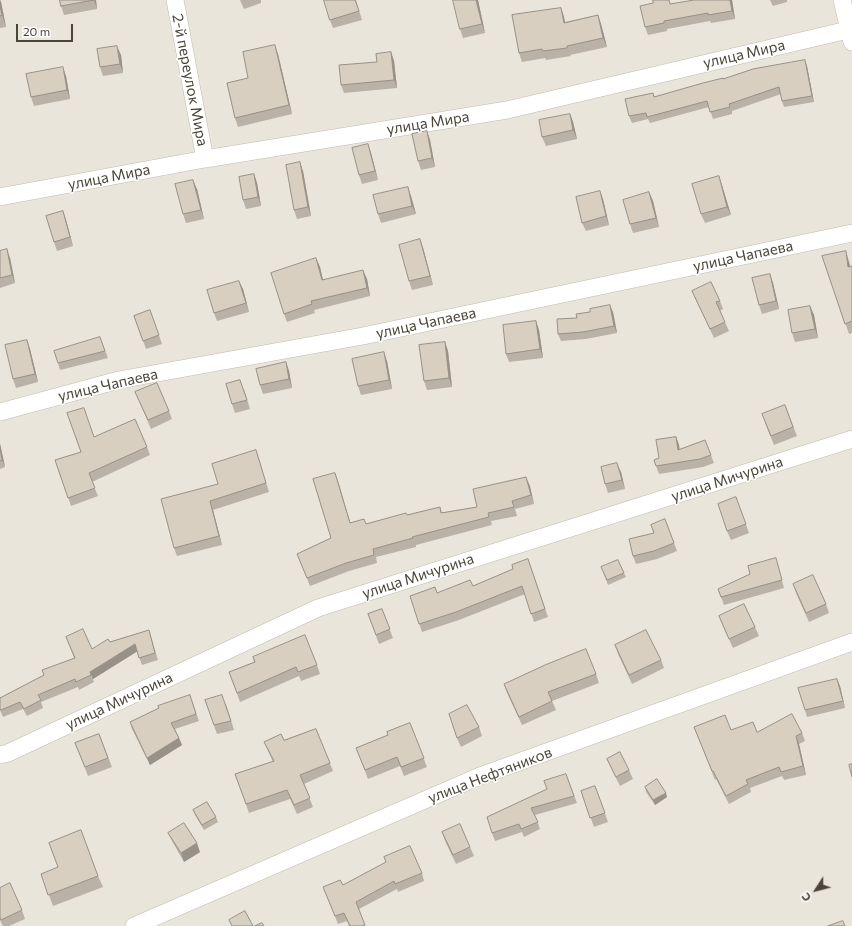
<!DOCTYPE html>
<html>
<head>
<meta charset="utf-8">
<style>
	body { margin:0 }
	#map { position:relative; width:852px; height:926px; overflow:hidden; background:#f6f3ec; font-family:Commissioner,sans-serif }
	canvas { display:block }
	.north { position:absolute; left:796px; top:870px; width:40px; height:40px; -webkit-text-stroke:3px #fff; paint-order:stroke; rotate:234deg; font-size:11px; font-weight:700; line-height:16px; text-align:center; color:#4b4439 }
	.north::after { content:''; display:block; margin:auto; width:14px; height:18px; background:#4b4439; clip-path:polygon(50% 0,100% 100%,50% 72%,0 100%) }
	.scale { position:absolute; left:16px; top:24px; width:57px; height:18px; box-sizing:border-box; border:2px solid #4b4439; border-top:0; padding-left:5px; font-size:12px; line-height:14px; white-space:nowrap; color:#4b4439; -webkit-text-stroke:3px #fff; paint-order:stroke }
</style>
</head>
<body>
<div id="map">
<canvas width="852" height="926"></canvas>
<div class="north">С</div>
<div class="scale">20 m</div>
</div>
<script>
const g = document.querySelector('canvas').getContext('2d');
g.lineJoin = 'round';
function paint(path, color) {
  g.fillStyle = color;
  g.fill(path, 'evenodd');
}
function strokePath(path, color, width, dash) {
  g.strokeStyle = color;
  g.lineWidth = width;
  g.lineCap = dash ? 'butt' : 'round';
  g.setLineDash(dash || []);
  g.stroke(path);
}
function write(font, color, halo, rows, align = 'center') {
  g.font = font + ' Commissioner,sans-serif';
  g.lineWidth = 3;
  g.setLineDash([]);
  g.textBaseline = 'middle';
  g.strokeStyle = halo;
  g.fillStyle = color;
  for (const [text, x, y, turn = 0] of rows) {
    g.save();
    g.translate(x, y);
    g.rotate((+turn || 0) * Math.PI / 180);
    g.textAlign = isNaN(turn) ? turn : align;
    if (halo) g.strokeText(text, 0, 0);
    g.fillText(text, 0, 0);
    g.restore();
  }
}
paint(new Path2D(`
	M 0,0 L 852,0 L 852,926 L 0,926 Z`), '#eae5da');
const minor = new Path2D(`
	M 175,0 L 205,159
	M 842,0 L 852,42
	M 0,197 L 205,159 L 507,110 L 852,29
	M 0,412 L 119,380 L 363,336 L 852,233
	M 0,755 L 8,753 L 318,608 L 852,439
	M 134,926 L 480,776 L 852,642`);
strokePath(minor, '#c2bbae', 18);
strokePath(minor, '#fff', 17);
paint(new Path2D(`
	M 0,0 L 1,2 L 6,27 L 0,28 Z
	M 60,0 L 96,0 L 97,9 L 64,15 L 61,6 Z
	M 240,0 L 261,0 L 261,3 L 244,9 Z
	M 356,0 L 362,20 L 333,28 L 330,20 Z
	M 478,0 L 485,33 L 463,38 L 460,29 Z
	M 732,0 L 735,19 L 711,23 L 710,21 L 667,29 L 667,31 L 648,35 L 645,27 L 671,4 Z
	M 770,0 L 787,0 L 787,2 L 773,6 Z
	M 561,8 L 564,17 L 565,22 L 598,15 L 601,24 L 607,47 L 570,55 L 571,56 L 546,60 L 545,58 L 522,62 L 519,53 Z
	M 391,52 L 394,61 L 397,88 L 344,93 L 341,85 L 377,62 Z
	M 278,54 L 292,114 L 238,127 L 235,118 L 248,78 Z
	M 121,55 L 123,73 L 103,76 L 100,67 Z
	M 807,66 L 814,102 L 784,107 L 782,101 L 781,94 L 732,111 L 732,114 L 713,119 L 709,107 L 650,123 L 648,119 L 632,123 L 629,116 L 653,93 L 654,97 L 724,79 Z
	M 66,76 L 70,99 L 34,106 L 31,97 Z
	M 570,114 L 573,122 L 577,139 L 546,146 L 542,137 Z
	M 427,131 L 430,140 L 435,167 L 421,170 L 418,161 Z
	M 368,144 L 371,153 L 378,180 L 362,184 L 359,175 Z
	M 303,171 L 311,216 L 297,219 L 294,210 Z
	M 254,174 L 257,183 L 261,206 L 246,209 L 243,200 Z
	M 719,176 L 731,215 L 705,223 L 701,214 Z
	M 197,189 L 204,219 L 186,223 L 183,214 Z
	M 649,192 L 653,201 L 659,227 L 633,233 L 630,224 Z
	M 411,196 L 416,214 L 381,223 L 378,214 Z
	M 603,199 L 609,225 L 586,231 L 582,223 Z
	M 63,211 L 66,220 L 73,246 L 57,251 L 54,242 Z
	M 420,239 L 423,248 L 433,285 L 412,290 L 409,281 Z
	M 0,251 L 10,258 L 15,283 L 0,288 Z
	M 822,256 L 849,262 L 850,266 L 852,266 L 852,333 L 849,334 Z
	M 316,258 L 320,267 L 323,280 L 367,279 L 370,296 L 314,310 L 315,313 L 287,322 L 284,314 Z
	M 770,274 L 773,283 L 779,309 L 762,314 L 759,305 Z
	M 243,289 L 249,312 L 217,321 L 214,313 Z
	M 692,291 L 720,301 L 723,309 L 720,311 L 729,331 L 714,338 L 696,300 Z
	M 810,306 L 814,315 L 818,338 L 795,342 L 792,333 Z
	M 150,310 L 162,344 L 146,349 L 134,316 Z
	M 613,312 L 617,333 L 586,339 L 561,341 L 558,334 L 577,318 Z
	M 536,321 L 539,330 L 543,358 L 509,362 L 506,354 Z
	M 100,337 L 108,358 L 60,370 L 58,363 Z
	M 27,340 L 30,349 L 38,382 L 16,388 L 13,379 Z
	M 445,342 L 448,351 L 452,387 L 427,390 L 424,381 Z
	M 387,361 L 392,389 L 361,395 L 358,386 Z
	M 286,362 L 289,371 L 292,388 L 263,394 L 260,385 Z
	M 244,389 L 250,409 L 235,413 L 232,404 Z
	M 135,392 L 169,411 L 172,419 L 151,429 L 139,401 Z
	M 785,405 L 797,436 L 774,445 L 765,423 Z
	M 94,437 L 147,447 L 150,455 L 92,482 L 98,496 L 71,506 L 55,460 L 81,452 Z
	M 676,437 L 679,445 L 679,450 L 705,440 L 714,463 L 703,467 L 659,474 L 656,466 L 659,458 Z
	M 0,443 L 5,467 L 0,469 Z
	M 259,459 L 269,492 L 213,510 L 222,545 L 177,556 L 174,548 L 218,484 Z
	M 621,472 L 625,489 L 608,493 L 605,484 Z
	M 335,473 L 350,523 L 364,519 L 366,524 L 407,515 L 440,507 L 442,513 L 477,507 L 526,477 L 534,504 L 515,509 L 517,516 L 491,521 L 492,525 L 416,545 L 416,547 L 376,557 L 377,563 L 349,571 L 310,586 L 297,554 L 331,538 Z
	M 736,497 L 749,533 L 731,540 L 727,531 Z
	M 665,519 L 677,551 L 657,559 L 636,564 L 633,556 Z
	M 528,559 L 548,617 L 534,622 L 525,594 L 459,620 L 422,632 L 410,596 L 437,593 L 473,586 L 513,569 Z
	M 778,566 L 784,588 L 724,605 L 718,589 Z
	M 603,572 L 624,573 L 626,577 L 608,585 Z
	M 793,584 L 826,604 L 829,613 L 809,622 L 796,593 Z
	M 382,609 L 393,638 L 379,644 L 368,614 Z
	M 719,616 L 755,627 L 759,636 L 733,648 L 722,624 Z
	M 149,630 L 158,660 L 142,665 L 137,651 L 93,679 L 94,682 L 79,690 L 78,687 L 41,702 L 43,708 L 27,716 L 23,709 L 3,717 L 0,710 L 0,698 L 44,675 L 74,658 L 66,637 L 92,649 L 110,642 Z
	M 615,645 L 661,660 L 664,668 L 632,684 L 618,654 Z
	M 253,657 L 317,665 L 320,674 L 301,681 L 299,676 L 240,702 L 229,672 L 254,662 Z
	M 596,674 L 599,683 L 552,701 L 556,710 L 522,725 L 507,693 L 504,684 Z
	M 837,679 L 840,686 L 845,708 L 807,717 L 805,710 Z
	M 190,695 L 199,721 L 175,729 L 179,738 L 182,745 L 150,765 L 132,729 L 130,722 Z
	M 205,700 L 226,704 L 234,730 L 217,734 Z
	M 410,723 L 427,767 L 404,776 L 400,766 L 368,779 L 356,748 L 388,735 Z
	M 479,727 L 482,736 L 461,747 L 457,738 Z
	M 694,727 L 757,732 L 802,733 L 805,741 L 799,744 L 806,775 L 784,780 L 782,776 L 750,788 L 751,792 L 729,804 L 716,779 L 715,780 Z
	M 316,729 L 333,771 L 304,784 L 313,807 L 297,814 L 290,799 L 249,813 L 235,774 L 273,762 L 264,742 L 284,740 Z
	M 99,734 L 112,767 L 88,776 L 75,743 Z
	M 607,759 L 629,770 L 633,779 L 620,786 L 611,768 Z
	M 566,774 L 577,803 L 535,815 L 540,829 L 524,837 L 522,832 L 495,841 L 492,833 L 547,789 Z
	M 595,786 L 608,822 L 594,827 L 581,791 Z
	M 645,787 L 667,797 L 655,805 L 646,792 Z
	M 193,810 L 216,817 L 218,822 L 204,830 L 195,815 Z
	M 442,832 L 470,847 L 474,856 L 456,864 L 445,841 Z
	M 168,833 L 200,852 L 184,862 L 172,841 Z
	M 49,843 L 98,876 L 103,887 L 53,906 L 41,874 L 58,867 Z
	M 422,873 L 424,881 L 398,892 L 397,889 L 359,909 L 365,926 L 349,926 L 347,921 L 338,924 L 323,887 L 343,885 Z
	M 0,888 L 22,910 L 25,919 L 9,926 L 3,926 L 0,920 Z`), '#bab2a6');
paint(new Path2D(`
	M 0,0 L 1,2 L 6,27 L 2,15 L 0,5 Z
	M 94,0 L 96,0 L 97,9 Z
	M 476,0 L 478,0 L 485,33 L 482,24 Z
	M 730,0 L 732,0 L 735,19 L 732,11 Z
	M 561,8 L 564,17 L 567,32 L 564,23 Z
	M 598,15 L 601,24 L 607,47 L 603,38 Z
	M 275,45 L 278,54 L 292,114 L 289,105 Z
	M 117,46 L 121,55 L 123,73 L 120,64 Z
	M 391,52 L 394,61 L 397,88 L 394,80 Z
	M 805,60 L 807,66 L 814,102 L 812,96 Z
	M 63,67 L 66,76 L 70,99 L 67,90 Z
	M 570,114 L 573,122 L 577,139 L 573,130 Z
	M 427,131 L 430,140 L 435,167 L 432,158 Z
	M 368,144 L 371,153 L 378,180 L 375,171 Z
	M 300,162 L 303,171 L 311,216 L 308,207 Z
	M 254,174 L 257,183 L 261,206 L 258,197 Z
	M 719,176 L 722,185 L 731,215 L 727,207 Z
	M 193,180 L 197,189 L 204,219 L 201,210 Z
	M 408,187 L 411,196 L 416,214 L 412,206 Z
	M 600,191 L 603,199 L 609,225 L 606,216 Z
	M 649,192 L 653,201 L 659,227 L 656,218 Z
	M 63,211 L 66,220 L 73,246 L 70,237 Z
	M 420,239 L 423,248 L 433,285 L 430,276 Z
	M 7,249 L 10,258 L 15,283 L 12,275 Z
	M 846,251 L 849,262 L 852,277 L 848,267 Z
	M 316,258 L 320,267 L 325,289 L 322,280 Z
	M 363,270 L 367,279 L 370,296 L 367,288 Z
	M 770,274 L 773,283 L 779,309 L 776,301 Z
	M 239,281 L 243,289 L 249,312 L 246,303 Z
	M 610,305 L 613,312 L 617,333 L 614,326 Z
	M 810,306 L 814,315 L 818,338 L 815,329 Z
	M 536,321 L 539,330 L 543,358 L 540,349 Z
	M 27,340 L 30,349 L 38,382 L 35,374 Z
	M 445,342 L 448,351 L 452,387 L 449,378 Z
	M 384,352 L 387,361 L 392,389 L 389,380 Z
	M 286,362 L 289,371 L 292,388 L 289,379 Z
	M 676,437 L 679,445 L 681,458 L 678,450 Z
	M 0,443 L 0,444 L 5,467 L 2,460 L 0,448 Z
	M 617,463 L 621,472 L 625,489 L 622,480 Z
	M 335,473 L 338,481 L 353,532 L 350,523 Z
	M 526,477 L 530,486 L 534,504 L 531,495 Z
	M 210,501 L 213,510 L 222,545 L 219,536 Z
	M 135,644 L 138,651 L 93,679 L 90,672 Z
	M 837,679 L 840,686 L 845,708 L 843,701 Z
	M 796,736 L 799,744 L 806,775 L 803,766 Z
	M 179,738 L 182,745 L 150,765 L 147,758 Z
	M 666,793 L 667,797 L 655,805 L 653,800 Z
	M 197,843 L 200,852 L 184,862 L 181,853 Z`), '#979187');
const building = new Path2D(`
	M 60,0 L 94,0 L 61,6 Z
	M 324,0 L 355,0 L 359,11 L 330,20 Z
	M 453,0 L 476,0 L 482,24 L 460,29 Z
	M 653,0 L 669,0 L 670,4 L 694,0 L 730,0 L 732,11 L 708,15 L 708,13 L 664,21 L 664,23 L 645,27 L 640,6 L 653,3 Z
	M 0,5 L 2,15 L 0,16 Z
	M 561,8 L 564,23 L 598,15 L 603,38 L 567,46 L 567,48 L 543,51 L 542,49 L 519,53 L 512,15 Z
	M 275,45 L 289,105 L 235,118 L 227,83 L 248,78 L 243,52 Z
	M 117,46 L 120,64 L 100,67 L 97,49 Z
	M 391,52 L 394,80 L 341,85 L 339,65 L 377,62 L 376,54 Z
	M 805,60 L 812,96 L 782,101 L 779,87 L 729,104 L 730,107 L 710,112 L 707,101 L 647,117 L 646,113 L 629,116 L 625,99 L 653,93 L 654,97 L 703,83 L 723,78 L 723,79 L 753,69 Z
	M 63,67 L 67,90 L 31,97 L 26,74 Z
	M 570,114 L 573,130 L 542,137 L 539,120 Z
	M 427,131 L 432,158 L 418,161 L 412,134 Z
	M 368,144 L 375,171 L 359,175 L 352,148 Z
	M 300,162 L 308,207 L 294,210 L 286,165 Z
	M 254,174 L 258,197 L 243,200 L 239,177 Z
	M 719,176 L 727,207 L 701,214 L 692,184 Z
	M 193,180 L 201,210 L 183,214 L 175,184 Z
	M 408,187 L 412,206 L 378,214 L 373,195 Z
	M 600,191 L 606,216 L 582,223 L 576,197 Z
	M 649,192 L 656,218 L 630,224 L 623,200 Z
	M 63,211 L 70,237 L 54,242 L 46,216 Z
	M 420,239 L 430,276 L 409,281 L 399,245 Z
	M 7,249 L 12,275 L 0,278 L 0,251 Z
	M 846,251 L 848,267 L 852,266 L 852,321 L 845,324 L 822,256 Z
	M 316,258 L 322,280 L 363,270 L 367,288 L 311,301 L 312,304 L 284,314 L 271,273 Z
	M 770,274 L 776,301 L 759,305 L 752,278 Z
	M 239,281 L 246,303 L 214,313 L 207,290 Z
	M 711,282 L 720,301 L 716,302 L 725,322 L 710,329 L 692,291 Z
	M 610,305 L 614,326 L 583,332 L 558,334 L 557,319 L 577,318 L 576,314 L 590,312 L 590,309 Z
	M 810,306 L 815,329 L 792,333 L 788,310 Z
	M 150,310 L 159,335 L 143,341 L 134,316 Z
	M 536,321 L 540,349 L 506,354 L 503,325 Z
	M 100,337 L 105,351 L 58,363 L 54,351 Z
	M 27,340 L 35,374 L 13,379 L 5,345 Z
	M 445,342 L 449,378 L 424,381 L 419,345 Z
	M 384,352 L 389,380 L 358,386 L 352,359 Z
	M 286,362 L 289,379 L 260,385 L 256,369 Z
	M 240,380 L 247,400 L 232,404 L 226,384 Z
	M 157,383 L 169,411 L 148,420 L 135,392 Z
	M 785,405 L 793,427 L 771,436 L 762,414 Z
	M 84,408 L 94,437 L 135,419 L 147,447 L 89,473 L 95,488 L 68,498 L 55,460 L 81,452 L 67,413 Z
	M 676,437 L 678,450 L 705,440 L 711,455 L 700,459 L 656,466 L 654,460 L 659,458 L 656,440 Z
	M 0,448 L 2,460 L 0,461 Z
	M 256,450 L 266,483 L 210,501 L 219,536 L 174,548 L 161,499 L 218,484 L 212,464 Z
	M 617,463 L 622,480 L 605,484 L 601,467 Z
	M 335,473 L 350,523 L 364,519 L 366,524 L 406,513 L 407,515 L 440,507 L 441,513 L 477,507 L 473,489 L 526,477 L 531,495 L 512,501 L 514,507 L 488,513 L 489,517 L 412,537 L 413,538 L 373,549 L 374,555 L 346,563 L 307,578 L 297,554 L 331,538 L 313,479 Z
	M 736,497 L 746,524 L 727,531 L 718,504 Z
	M 665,519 L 674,543 L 654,551 L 633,556 L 629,539 L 654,533 L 651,525 Z
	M 776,558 L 782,580 L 721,597 L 718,589 L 750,574 L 748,566 Z
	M 528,559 L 545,609 L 531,614 L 522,586 L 456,612 L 419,624 L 410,596 L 435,587 L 437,593 L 470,580 L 473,586 L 513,569 L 512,565 Z
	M 618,560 L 624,573 L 607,580 L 601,567 Z
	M 813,575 L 826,604 L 806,613 L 793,584 Z
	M 744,604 L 755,627 L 729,639 L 719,616 Z
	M 382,609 L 390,629 L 376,635 L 368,614 Z
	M 83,629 L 92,649 L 108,639 L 110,642 L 149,630 L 155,653 L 139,658 L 135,644 L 90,672 L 91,675 L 76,682 L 75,679 L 38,695 L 41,700 L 24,709 L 20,702 L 1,710 L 0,709 L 0,698 L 44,675 L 42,670 L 75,658 L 66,637 Z
	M 646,630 L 661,660 L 629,675 L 615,645 Z
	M 305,635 L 317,665 L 298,672 L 296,667 L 237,693 L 229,672 L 255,662 L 253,657 Z
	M 586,649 L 596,674 L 548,692 L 552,701 L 519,717 L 504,684 L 545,665 Z
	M 837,679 L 843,701 L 805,710 L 798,688 Z
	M 190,695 L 196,714 L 171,723 L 179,738 L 147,758 L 130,722 L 159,708 L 158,706 Z
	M 222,695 L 231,721 L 214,725 L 205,700 Z
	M 467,705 L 479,727 L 457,738 L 449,714 Z
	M 792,714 L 802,733 L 796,736 L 803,766 L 781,772 L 779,767 L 746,780 L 748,784 L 726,796 L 713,771 L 712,771 L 694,727 L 725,715 L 731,730 L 753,722 L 757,732 Z
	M 410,723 L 424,758 L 401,767 L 397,757 L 365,770 L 356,748 L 388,735 L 387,732 Z
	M 316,729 L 330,763 L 300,775 L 310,798 L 294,805 L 287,790 L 246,804 L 235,774 L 274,761 L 264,742 L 281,734 L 284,740 Z
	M 99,734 L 108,758 L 85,767 L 75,743 Z
	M 620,752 L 629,770 L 616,777 L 607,759 Z
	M 852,764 L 852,777 L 849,765 Z
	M 566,774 L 574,796 L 531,808 L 538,822 L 521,829 L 519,824 L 492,833 L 487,817 L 547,789 L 544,781 Z
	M 657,779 L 666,793 L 653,800 L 645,787 Z
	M 595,786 L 605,813 L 590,818 L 581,791 Z
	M 207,802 L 216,817 L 202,825 L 193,810 Z
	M 184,823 L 197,843 L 181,853 L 168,833 Z
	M 460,824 L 470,847 L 453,855 L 442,832 Z
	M 81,830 L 98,876 L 48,895 L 41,874 L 58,867 L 49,843 Z
	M 410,846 L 422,873 L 395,884 L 394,881 L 356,902 L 365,925 L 361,926 L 350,926 L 344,913 L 335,916 L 323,887 L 340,880 L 343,885 L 386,862 L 384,857 Z
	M 10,883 L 22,910 L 1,920 L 0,918 L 0,888 Z
	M 245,911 L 253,926 L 232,926 L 229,920 Z
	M 843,921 L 845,926 L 828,926 Z
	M 262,923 L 264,926 L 255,926 Z`);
paint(building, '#d8cfc1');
strokePath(building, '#979187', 1);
write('15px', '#4b4439', '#fff', [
	["улица Мира",744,54,-13],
	["2-й переулок Мира",190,80,79],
	["улица Мира",428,123,-9],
	["улица Мира",109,177,-11],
	["улица Чапаева",743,256,-12],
	["улица Чапаева",426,323,-12],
	["улица Чапаева",108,385,-13],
	["улица Мичурина",727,479,-18],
	["улица Мичурина",418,576,-18],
	["улица Мичурина",119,701,-25],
	["улица Нефтяников",490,775,-21]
]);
</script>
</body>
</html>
